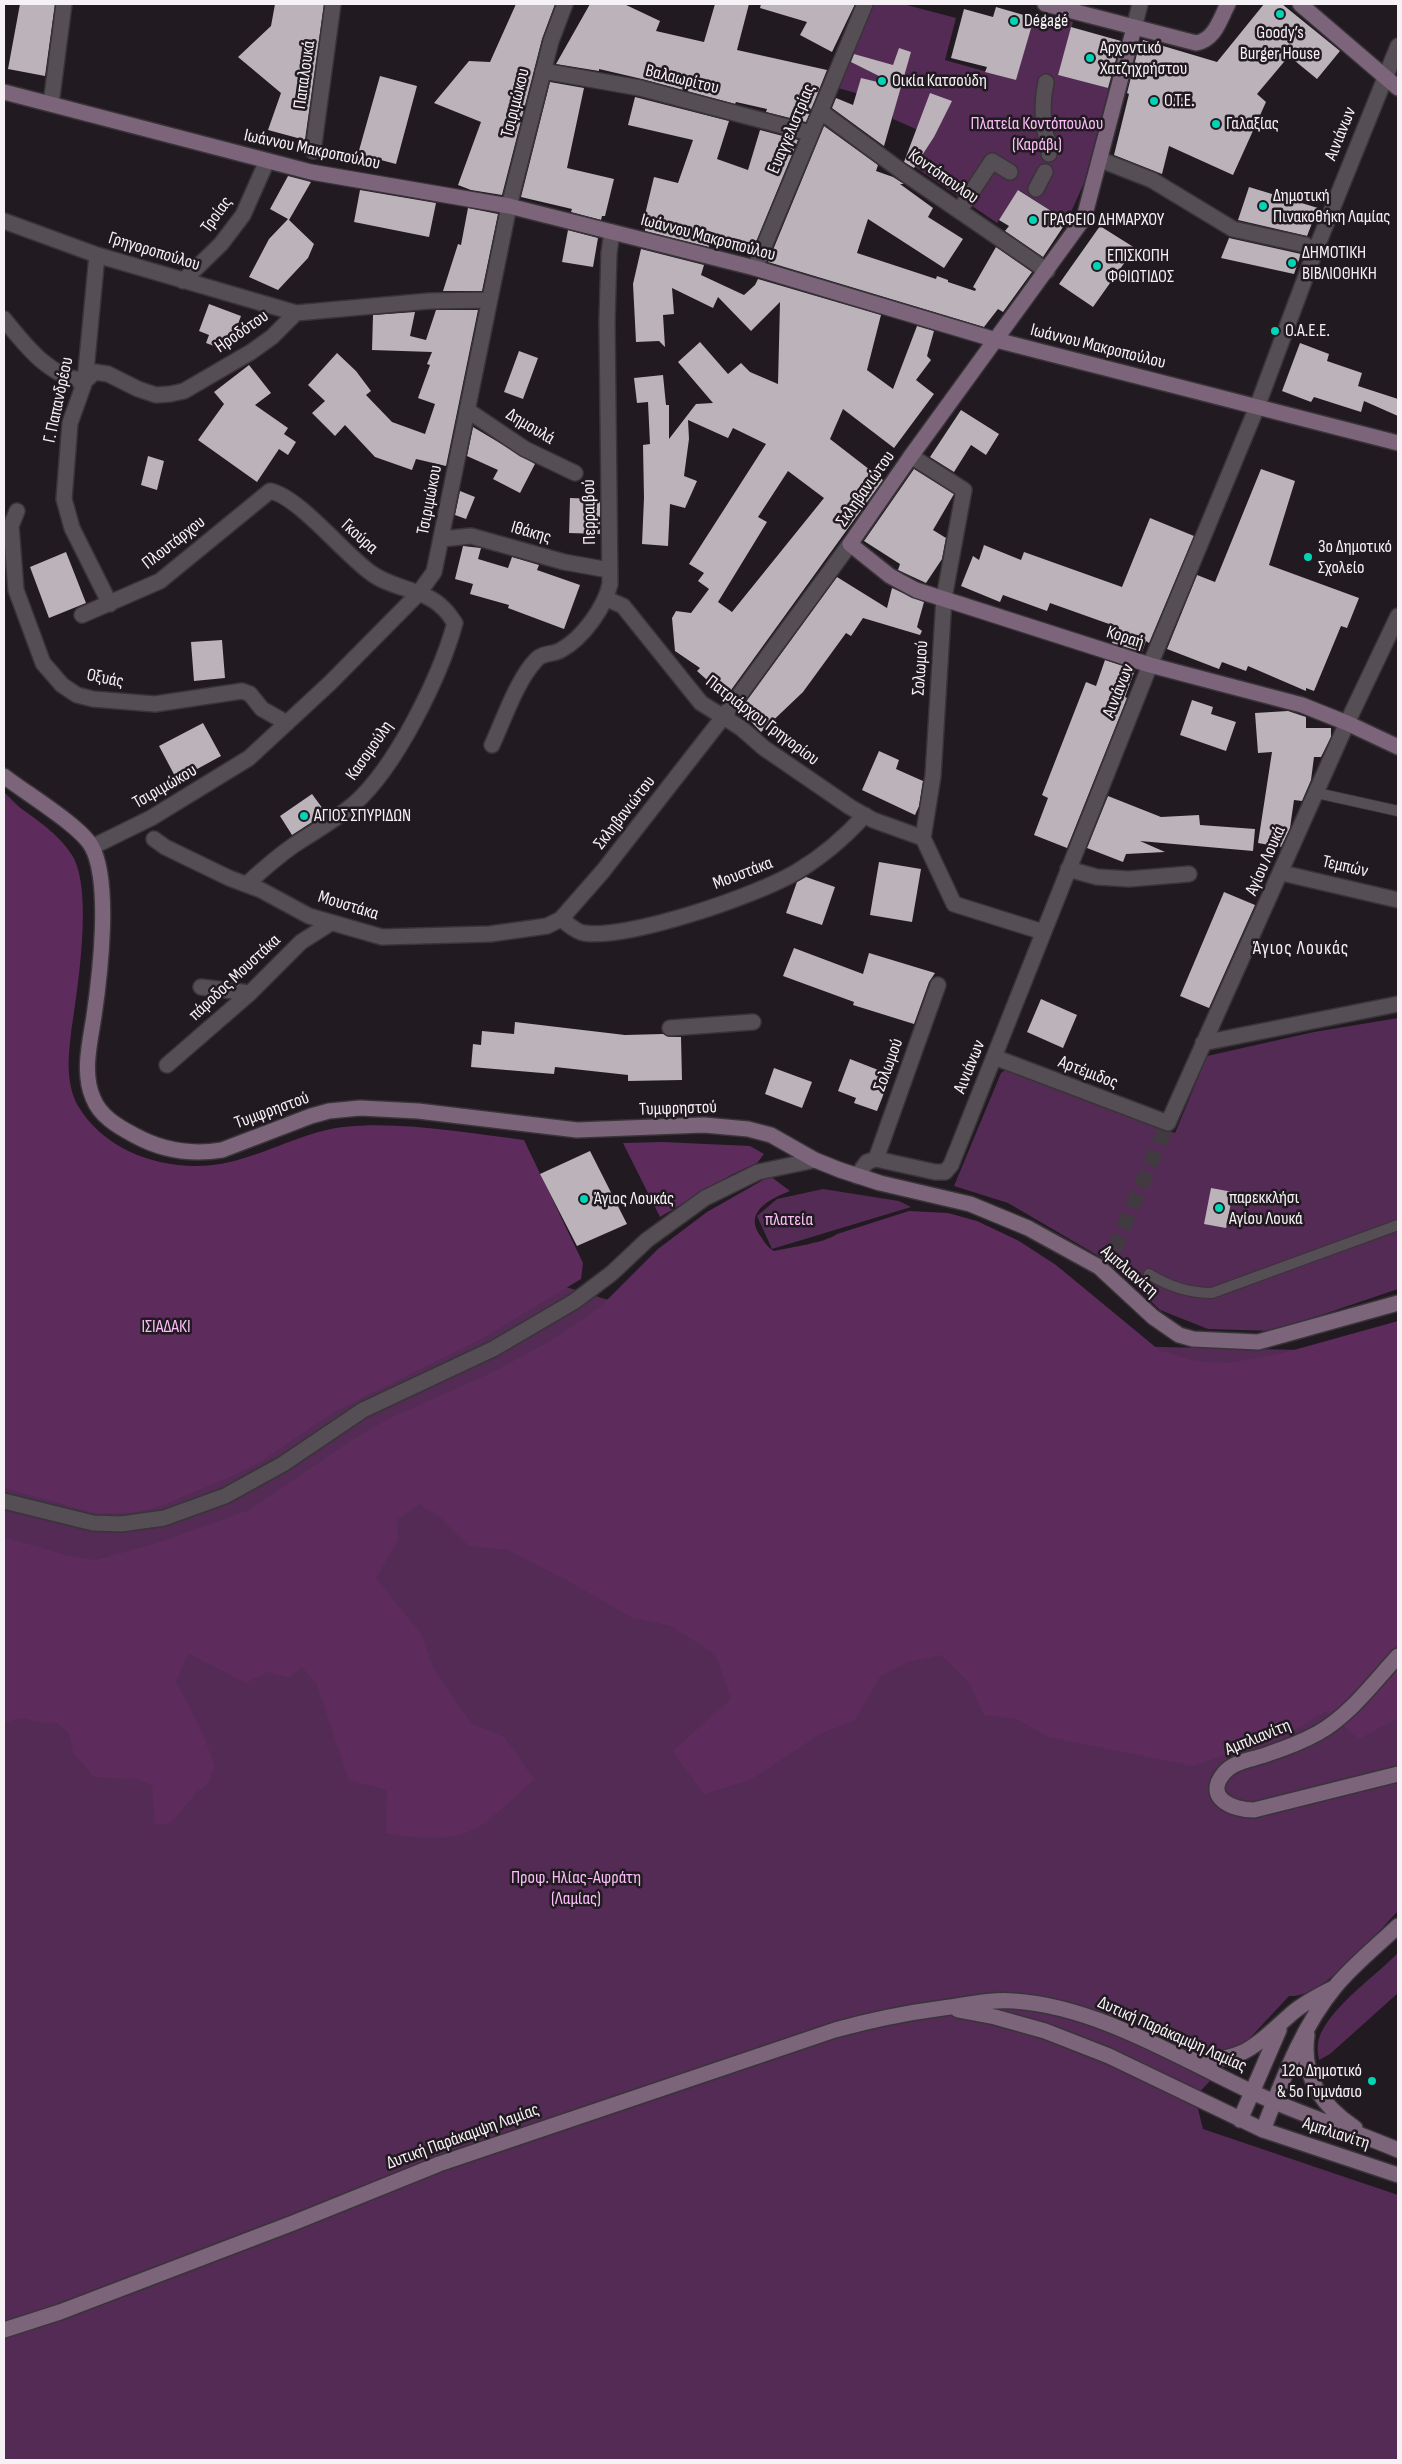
<!DOCTYPE html>
<html>
<head>
<meta charset="utf-8">
<style>
	body { margin:0 }
	#map { position:relative; width:1402px; height:2464px; overflow:hidden; background:#211a20; font-family:"Sofia Sans Condensed",sans-serif }
	canvas { display:block }
	.frame { position:absolute; inset:0; border:5px solid #f6f1f5; pointer-events:none }
</style>
</head>
<body>
<div id="map">
<canvas width="1402" height="2464"></canvas>
<div class="frame"></div>
</div>
<script>
const g = document.querySelector('canvas').getContext('2d');
g.lineJoin = 'round';
function paint(path, color) {
  g.fillStyle = color;
  g.fill(path, 'evenodd');
}
function strokePath(path, color, width, dash) {
  g.strokeStyle = color;
  g.lineWidth = width;
  g.lineCap = dash ? 'butt' : 'round';
  g.setLineDash(dash || []);
  g.stroke(path);
}
function write(font, color, halo, rows, align = 'center') {
  g.font = font + ' "Sofia Sans Condensed",sans-serif';
  g.lineWidth = 5;
  g.setLineDash([]);
  g.textBaseline = 'middle';
  g.strokeStyle = halo;
  g.fillStyle = color;
  for (const [text, x, y, turn = 0] of rows) {
    g.save();
    g.translate(x, y);
    g.rotate((+turn || 0) * Math.PI / 180);
    g.textAlign = isNaN(turn) ? turn : align;
    if (halo) g.strokeText(text, 0, 0);
    g.fillText(text, 0, 0);
    g.restore();
  }
}
paint(new Path2D(`
	M 873,4 L 903,4 L 956,18 L 945,60 L 1016,80 L 1032,23 L 1044,26 L 1047,15 L 1073,22 L 1058,75 L 1109,88 L 1084,183 L 1067,221 L 1019,190 L 997,223 L 915,167 L 934,137 L 893,119 L 893,114 L 873,98 L 838,88 Z
	M 4,792 L 61,848 L 66,1090 L 83,1127 L 121,1160 L 209,1178 L 733,1338 L 1398,1352 L 1398,1911 C 1376,1934 1323,1999 1289,1996 L 1195,2097 L 1203,2129 L 1398,2195 L 1398,2460 L 4,2460 Z
	M 1398,1018 L 1398,1289 L 1274,1331 L 1208,1329 L 1160,1310 L 1120,1271 L 1102,1258 L 1008,1203 L 954,1186 L 1001,1073 L 1007,1069 L 1175,1133 L 1207,1056 L 1314,1032 Z
	M 823,1189 L 899,1201 L 911,1207 L 772,1249 L 757,1216 L 777,1199 Z
	M 1398,1953 L 1398,1993 L 1330,2054 L 1319,2060 C 1317,2050 1317,2042 1321,2033 C 1335,2004 1375,1976 1398,1953 Z`), '#542b54');
paint(new Path2D(`
	M 4,797 C 27,813 56,830 72,855 C 94,891 77,992 71,1034 C 68,1058 66,1084 78,1106 C 108,1156 175,1175 230,1162 C 268,1153 304,1132 343,1127 C 403,1121 465,1133 524,1140 L 583,1263 L 581,1279 L 483,1338 L 337,1410 L 263,1460 L 237,1474 L 166,1504 L 139,1512 L 99,1514 L 4,1488 Z
	M 662,1142 L 750,1146 L 764,1154 L 757,1163 L 731,1175 L 660,1217 L 623,1143 Z
	M 770,1176 L 790,1191 C 772,1198 744,1211 759,1234 C 764,1241 767,1247 774,1251 C 792,1247 824,1243 837,1234 L 909,1211 L 948,1213 L 977,1221 L 1019,1241 L 1056,1265 L 1159,1350 L 1194,1361 L 1228,1363 L 1276,1355 L 1398,1321 L 1398,1718 L 1359,1739 L 1326,1711 L 1293,1731 L 1193,1766 L 1048,1737 L 1017,1719 L 984,1715 L 969,1682 L 941,1655 L 907,1662 L 880,1677 L 854,1721 L 822,1733 L 750,1780 L 704,1794 L 673,1751 L 731,1699 L 716,1655 L 671,1626 L 630,1617 L 572,1583 L 508,1550 L 469,1546 L 441,1518 L 419,1504 L 397,1520 L 398,1540 L 376,1578 L 421,1634 L 434,1670 L 472,1724 L 504,1737 L 534,1779 C 516,1796 487,1826 463,1834 C 444,1841 405,1837 386,1833 L 387,1790 L 349,1780 L 317,1684 L 302,1667 L 289,1678 L 267,1672 L 246,1683 L 188,1653 L 176,1682 L 202,1732 L 215,1766 L 208,1784 L 197,1792 L 171,1823 L 155,1825 L 152,1785 L 136,1779 L 94,1777 L 73,1752 L 69,1733 L 56,1722 L 46,1723 L 21,1718 L 4,1723 L 4,1537 L 66,1555 L 96,1560 L 157,1543 L 249,1510 L 349,1442 L 386,1420 L 491,1373 L 552,1340 L 599,1308 L 658,1249 L 707,1212 Z`), '#5d2c5d');
paint(new Path2D(`
	M 20,4 L 55,4 L 45,76 L 8,69 Z
	M 275,4 L 324,4 L 305,140 L 268,130 L 281,93 L 238,57 L 271,26 Z
	M 516,4 L 555,4 L 542,39 L 502,195 L 471,190 L 458,185 L 481,122 L 434,103 L 469,61 L 490,62 Z
	M 590,4 L 624,4 L 660,21 L 656,31 L 704,42 L 715,4 L 749,4 L 737,50 L 827,70 L 806,122 L 766,112 L 767,109 L 736,102 L 735,104 L 642,79 L 599,69 L 599,71 L 556,64 Z
	M 761,4 L 855,4 L 832,52 L 800,35 L 807,22 L 760,8 Z
	M 1264,4 L 1282,4 L 1340,51 L 1317,79 L 1289,56 L 1257,94 L 1266,102 L 1233,175 L 1169,146 L 1162,174 L 1114,155 L 1129,94 L 1127,93 L 1139,46 L 1141,46 L 1143,40 L 1217,62 Z
	M 996,7 L 1034,18 L 1016,80 L 985,72 L 987,67 L 951,58 L 964,9 L 993,17 Z
	M 1071,27 L 1121,41 L 1108,88 L 1058,75 Z
	M 899,48 L 911,52 L 884,146 L 832,108 L 836,98 L 853,105 L 861,78 L 886,84 L 887,80 L 851,62 L 854,54 L 893,65 Z
	M 380,76 L 417,86 L 396,164 L 358,154 Z
	M 550,82 L 584,88 L 567,168 L 614,179 L 605,216 L 602,216 L 601,220 L 571,212 L 572,209 L 521,197 Z
	M 930,93 L 952,101 L 934,137 L 914,168 L 904,162 Z
	M 635,97 L 729,121 L 717,159 L 748,170 L 760,130 L 798,140 L 751,254 L 709,244 L 709,247 L 645,231 L 645,228 L 642,227 L 654,177 L 678,183 L 693,140 L 628,125 Z
	M 824,126 L 878,165 L 876,171 L 893,177 L 904,184 L 900,184 L 933,208 L 928,217 L 963,239 L 944,268 L 868,219 L 857,253 L 936,279 L 937,276 L 948,280 L 948,282 L 975,291 L 976,289 L 973,287 L 996,247 L 1032,272 L 1003,312 L 998,309 L 984,327 L 768,262 Z
	M 288,176 L 311,182 L 289,220 L 314,244 L 308,258 L 278,290 L 249,277 L 269,239 L 288,219 L 270,209 Z
	M 1249,187 L 1318,208 L 1307,236 L 1238,220 Z
	M 360,190 L 436,203 L 429,237 L 354,222 Z
	M 1018,190 L 1067,221 L 1043,257 L 1005,231 L 1009,226 L 999,220 Z
	M 468,208 L 498,214 L 482,291 L 443,291 L 458,244 L 461,245 Z
	M 1100,226 L 1135,248 L 1093,307 L 1059,284 Z
	M 568,230 L 598,238 L 593,267 L 562,262 Z
	M 1229,238 L 1301,254 L 1294,274 L 1221,258 Z
	M 641,249 L 704,265 L 701,275 L 744,295 L 755,285 L 758,279 L 881,315 L 867,370 L 893,389 L 917,326 L 934,331 L 927,356 L 931,360 L 916,380 L 934,394 L 894,448 L 843,409 L 830,439 L 883,480 L 726,697 L 697,671 L 700,668 L 675,651 L 672,618 L 676,611 L 691,613 L 709,589 L 698,581 L 704,573 L 689,564 L 766,444 L 733,428 L 728,438 L 688,420 L 689,439 L 684,476 L 697,481 L 685,508 L 670,504 L 668,546 L 642,544 L 644,498 L 643,445 L 650,444 L 648,402 L 637,403 L 634,378 L 663,375 L 666,405 L 669,405 L 669,439 L 696,404 L 713,403 L 678,362 L 700,342 L 728,374 L 741,363 L 750,372 L 778,384 L 780,302 L 751,331 L 718,297 L 713,308 L 672,288 L 674,314 L 663,315 L 665,347 L 659,341 L 636,342 L 633,284 ZM 788,471 L 824,498 L 732,612 L 718,602 L 767,522 L 758,517 Z
	M 209,304 L 241,316 L 228,351 L 206,343 L 209,335 L 199,331 Z
	M 436,310 L 478,310 L 446,466 L 416,459 L 412,470 L 375,457 L 345,425 L 335,436 L 312,413 L 325,401 L 308,385 L 337,353 L 356,371 L 371,391 L 366,395 L 392,422 L 425,434 L 435,404 L 418,398 L 430,365 L 427,364 L 432,352 L 372,350 L 373,315 L 415,312 L 410,336 L 426,340 Z
	M 1300,343 L 1329,354 L 1327,361 L 1362,373 L 1358,386 L 1398,399 L 1398,416 L 1364,401 L 1361,412 L 1314,397 L 1311,402 L 1282,391 Z
	M 519,351 L 538,358 L 523,399 L 504,392 Z
	M 249,365 L 271,393 L 255,405 L 288,428 L 284,434 L 296,442 L 288,455 L 279,449 L 257,482 L 198,440 L 224,404 L 214,392 Z
	M 961,410 L 999,434 L 986,455 L 971,445 L 954,472 L 930,457 Z
	M 473,427 L 535,464 L 520,493 L 493,479 L 498,470 L 467,456 Z
	M 148,456 L 164,461 L 157,490 L 141,485 Z
	M 914,469 L 954,494 L 933,530 L 946,538 L 942,559 L 926,583 L 898,570 L 900,564 L 864,541 Z
	M 1261,469 L 1295,481 L 1269,565 L 1359,598 L 1347,628 L 1341,626 L 1314,691 L 1306,688 L 1306,691 L 1248,666 L 1246,671 L 1222,662 L 1219,669 L 1167,649 L 1197,575 L 1215,582 Z
	M 460,491 L 475,497 L 466,519 L 455,515 Z
	M 570,498 L 600,499 L 600,534 L 569,533 Z
	M 1150,518 L 1194,536 L 1149,643 L 1146,641 L 1142,652 L 1112,643 L 1117,630 L 1108,627 L 1109,624 L 1050,603 L 1047,611 L 1003,595 L 1000,602 L 961,586 L 973,556 L 979,560 L 984,545 L 1021,560 L 1024,552 L 1122,587 Z
	M 463,546 L 481,548 L 478,559 L 508,568 L 512,557 L 539,565 L 537,570 L 580,585 L 564,629 L 508,608 L 509,605 L 470,594 L 473,584 L 455,579 Z
	M 66,552 L 86,603 L 49,618 L 30,567 Z
	M 837,577 L 887,608 L 892,588 L 924,602 L 917,627 L 922,631 L 920,635 L 863,618 L 851,636 L 846,633 L 803,692 L 761,732 L 740,710 Z
	M 222,640 L 225,678 L 194,681 L 191,642 Z
	M 1105,660 L 1135,670 L 1125,697 L 1127,698 L 1067,848 L 1034,835 L 1048,798 L 1042,795 L 1086,682 L 1096,686 Z
	M 1192,700 L 1213,707 L 1211,714 L 1236,722 L 1226,751 L 1180,735 Z
	M 1288,711 L 1306,717 L 1306,728 L 1331,728 L 1331,737 L 1321,757 L 1314,757 L 1311,780 L 1302,801 L 1294,800 L 1290,828 L 1281,847 L 1258,843 L 1272,752 L 1258,753 L 1255,713 Z
	M 203,723 L 221,756 L 177,780 L 159,746 Z
	M 879,751 L 899,760 L 896,769 L 923,781 L 919,806 L 915,815 L 862,790 Z
	M 312,794 L 326,813 L 292,835 L 280,816 Z
	M 1108,796 L 1161,817 L 1199,815 L 1200,825 L 1255,829 L 1253,851 L 1140,841 L 1165,852 L 1126,854 L 1123,862 L 1087,848 Z
	M 879,862 L 921,869 L 912,922 L 870,915 Z
	M 806,877 L 835,887 L 822,925 L 786,913 L 797,882 Z
	M 1224,892 L 1255,905 L 1209,1008 L 1180,996 Z
	M 794,948 L 863,974 L 869,953 L 935,973 L 929,982 L 914,1024 L 853,1005 L 854,1002 L 783,976 Z
	M 1041,999 L 1077,1015 L 1063,1048 L 1027,1032 Z
	M 515,1022 L 625,1035 L 663,1034 L 670,1037 L 681,1037 L 682,1080 L 628,1081 L 628,1075 L 555,1067 L 554,1074 L 471,1067 L 473,1044 L 481,1045 L 482,1031 L 514,1034 Z
	M 850,1059 L 891,1075 L 877,1111 L 854,1103 L 856,1098 L 838,1091 Z
	M 774,1068 L 812,1082 L 802,1108 L 765,1094 Z
	M 590,1151 L 627,1224 L 577,1246 L 540,1174 Z
	M 1211,1188 L 1233,1192 L 1226,1228 L 1204,1224 Z`), '#bbb2ba');
strokePath(new Path2D(`
	M 1105,1271 L 1168,1123`), '#413a40', 15, [15, 8]);
const lane = new Path2D(`
	M 1317,793 L 1398,811
	M 1149,1274 C 1168,1286 1189,1293 1212,1293 L 1398,1225`);
const street = new Path2D(`
	M 1134,28 L 1140,4
	M 543,71 L 640,88 L 810,133
	M 1046,82 C 1042,100 1042,114 1045,131 C 1047,142 1051,141 1049,154
	M 51,104 L 64,4
	M 820,111 L 904,173 L 1047,271
	M 313,151 L 333,4
	M 1101,160 L 1152,180 L 1233,229 L 1306,245
	M 1036,189 L 1045,172
	M 959,211 L 992,161 L 1010,172
	M 4,221 L 97,255 L 296,313
	M 97,255 L 85,381 L 70,423 L 64,499 L 72,528 L 110,604
	M 755,268 L 865,4
	M 183,281 L 221,244 L 243,215 L 267,161
	M 4,319 C 25,345 49,377 85,381 L 95,372 L 108,374 L 138,389 L 156,395 L 170,394 L 184,391 L 251,352 L 272,337 L 296,313 L 429,301 L 489,300
	M 467,410 L 525,449 L 575,473
	M 911,456 L 964,490 L 944,598 L 933,776 L 923,838 L 954,904 L 1043,932
	M 17,511 L 11,526 L 16,590 L 43,663 L 62,685 L 77,695 L 93,699 L 155,704 L 242,691 L 250,694 L 262,709 L 287,723
	M 441,539 L 471,536 L 564,562 L 609,570
	M 607,599 L 623,606 L 701,703 L 741,728 L 764,748 L 850,807 L 873,820 L 923,838
	M 82,615 L 160,581 L 270,491 C 298,496 344,554 371,573 C 392,589 425,589 443,608 C 448,612 451,618 455,623 C 440,677 396,767 354,804 C 335,820 314,832 294,845 C 277,857 262,870 247,884
	M 492,745 C 504,719 517,680 536,660 C 543,652 553,655 561,650 C 583,638 605,607 610,584 L 607,321 L 609,253 L 612,232
	M 154,839 L 165,847 L 229,878 L 261,890 L 309,916 L 382,937 L 490,934 L 547,926 L 561,919 L 603,871 L 724,716 L 850,544
	M 92,847 L 151,818 L 249,758 L 330,683 L 418,594 L 434,572 L 509,206 L 551,41 L 565,4
	M 1068,869 L 1097,877 L 1129,879 L 1189,874
	M 1282,873 L 1398,900
	M 561,919 C 567,923 576,932 584,933 C 627,940 759,895 798,871 C 823,856 845,837 865,815
	M 201,987 L 250,993
	M 670,1028 L 753,1022
	M 1203,1043 L 1398,1004
	M 994,1057 L 1168,1123 L 1347,723 L 1398,616
	M 167,1065 L 250,993 L 301,942 L 331,923
	M 876,1159 L 938,985
	M 857,1176 L 867,1162 L 876,1159 L 935,1172 L 945,1172 L 951,1165 L 1150,665 L 1257,407 L 1316,249 L 1398,46
	M 4,1501 L 93,1523 L 121,1524 L 164,1518 L 225,1496 L 283,1464 L 363,1410 L 493,1349 L 575,1301 L 612,1273 L 647,1240 L 705,1198 L 758,1172 L 815,1160`);
const secondary = new Path2D(`
	M 1045,4 L 1196,43 C 1215,40 1220,19 1228,4
	M 1300,4 L 1398,88
	M 1134,28 L 1084,218 L 911,456 L 850,544 L 890,576 L 916,590 L 1150,665 L 1302,705 L 1347,723 L 1398,747
	M 4,92 L 311,172 L 509,206 L 755,268 L 996,340 L 1398,443
	M 4,776 C 24,792 81,826 92,847 C 111,883 100,975 94,1016 C 90,1042 82,1073 93,1098 C 100,1116 117,1126 134,1135 C 161,1150 192,1155 222,1150 L 311,1116 L 329,1111 L 360,1108 L 418,1111 L 577,1130 L 704,1125 L 748,1129 L 771,1135 L 815,1160 L 840,1170 L 880,1183 L 970,1204 L 1028,1228 L 1099,1267 L 1153,1317 L 1179,1335 L 1193,1339 L 1258,1342 L 1398,1303
	M 1398,1656 C 1374,1682 1350,1715 1318,1733 C 1302,1742 1283,1749 1265,1755 C 1251,1760 1234,1761 1224,1773 C 1203,1798 1233,1810 1254,1810 L 1398,1774
	M 958,2010 L 995,2017 L 1045,2031 L 1109,2056 L 1263,2130 L 1398,2175
	M 1307,2035 C 1301,2077 1322,2106 1355,2128
	M 1192,2059 C 1241,2064 1256,2045 1290,2015 C 1303,2003 1318,1996 1333,1988
	M 1240,2120 L 1279,2030
	M 1263,2130 C 1282,2082 1301,2028 1335,1987 C 1353,1965 1377,1946 1398,1926
	M 4,2330 L 60,2312 L 293,2223 L 439,2164 L 835,2030 C 871,2020 905,2013 943,2008 C 966,2005 990,1999 1014,2001 C 1095,2006 1178,2057 1250,2091 C 1298,2114 1349,2129 1398,2150`);
strokePath(lane, '#393439', 12);
strokePath(street, '#393439', 18);
strokePath(secondary, '#393439', 18);
strokePath(lane, '#564e55', 10);
strokePath(street, '#564e55', 15);
strokePath(secondary, '#7c647a', 15);
for (const [x, y, r, color] of [
	[1280,14,5,"#02d5b6"],
	[1014,21,5,"#02d5b6"],
	[1090,58,5,"#02d5b6"],
	[882,81,5,"#02d5b6"],
	[1154,101,5,"#02d5b6"],
	[1216,124,5,"#02d5b6"],
	[1263,206,5,"#02d5b6"],
	[1033,220,5,"#02d5b6"],
	[1292,263,5,"#02d5b6"],
	[1097,266,5,"#02d5b6"],
	[1275,331,5,"#02d5b6"],
	[1308,557,5,"#02d5b6"],
	[304,816,5,"#02d5b6"],
	[584,1199,5,"#02d5b6"],
	[1219,1208,5,"#02d5b6"],
	[1372,2081,5,"#02d5b6"]
]) {
  const dot = new Path2D();
  dot.arc(x, y, r, 0, 2 * Math.PI);
  g.fillStyle = color;
  g.fill(dot);
  strokePath(dot, '#211a20', 2);
}
write('18px', '#f6f1f5', '#211a20', [
	["Dégagé",1024,21],
	["Goody’s",1280,33,"center"],
	["Burger House",1280,54,"center"],
	["Αρχοντικό",1100,48],
	["Χατζηχρήστου",1100,69],
	["Οικία Κατσούδη",892,81],
	["Ο.Τ.Ε.",1164,101],
	["Γαλαξίας",1226,124],
	["Δημοτική",1273,196],
	["Πινακοθήκη Λαμίας",1273,217],
	["ΓΡΑΦΕΙΟ ΔΗΜΑΡΧΟΥ",1043,220],
	["ΔΗΜΟΤΙΚΗ",1302,253],
	["ΒΙΒΛΙΟΘΗΚΗ",1302,274],
	["ΕΠΙΣΚΟΠΗ",1107,256],
	["ΦΘΙΩΤΙΔΟΣ",1107,277],
	["Ο.Α.Ε.Ε.",1285,331],
	["3ο Δημοτικό",1318,547],
	["Σχολείο",1318,568],
	["ΑΓΙΟΣ ΣΠΥΡΙΔΩΝ",314,816],
	["παρεκκλήσι",1229,1198],
	["Αγίου Λουκά",1229,1219],
	["Άγιος Λουκάς",594,1199],
	["12ο Δημοτικό",1362,2071,"right"],
	["& 5ο Γυμνάσιο",1362,2092,"right"]
], 'left');
write('18px', '#f6f1f5', '#211a20', [
	["Παπαλουκά",305,75,-82],
	["Βαλαωρίτου",682,80,14],
	["Τσιριμώκου",516,103,-76],
	["Ευαγγελιστρίας",792,129,-67],
	["Αινιάνων",1341,134,-68],
	["Ιωάννου Μακροπούλου",312,150,12],
	["Κοντόπουλου",943,177,35],
	["Τροίας",217,215,-54],
	["Ιωάννου Μακροπούλου",708,238,15],
	["Γρηγοροπούλου",154,252,17],
	["Ηροδότου",242,332,-35],
	["Ιωάννου Μακροπούλου",1098,347,14],
	["Γ. Παπανδρέου",59,400,-78],
	["Δημουλά",530,427,31],
	["Σκληβανιώτου",866,489,-55],
	["Τσιριμώκου",430,500,-79],
	["Περραιβού",590,512,-91],
	["Ιθάκης",531,533,16],
	["Γκούρα",359,537,42],
	["Πλουτάρχου",174,543,-38],
	["Κοραή",1125,638,18],
	["Σολωμού",921,668,-86],
	["Οξυάς",105,679,11],
	["Αινιάνων",1119,691,-68],
	["Πατριάρχου Γρηγορίου",762,721,37],
	["Κασομούλη",370,751,-55],
	["Τσιριμώκου",165,787,-30],
	["Σκληβανιώτου",625,813,-52],
	["Αγίου Λουκά",1266,861,-66],
	["Τεμπών",1345,867,13],
	["Μουστάκα",743,874,-21],
	["Μουστάκα",348,906,17],
	["πάροδος Μουστάκα",235,978,-43],
	["Σολωμού",889,1065,-70],
	["Αινιάνων",970,1067,-68],
	["Αρτέμιδος",1088,1073,21],
	["Τυμφρηστού",678,1109,-2],
	["Τυμφρηστού",272,1111,-20],
	["Αμπλιανίτη",1129,1272,41],
	["Αμπλιανίτη",1258,1738,-22],
	["Δυτική Παράκαμψη Λαμίας",1172,2035,24],
	["Αμπλιανίτη",1336,2134,18],
	["Δυτική Παράκαμψη Λαμίας",463,2137,-20]
]);
write('18px', '#fcbefa', '#211a20', [
	["Πλατεία Κοντόπουλου",1037,124],
	["(Καράβι)",1037,145],
	["πλατεία",789,1220],
	["ΙΣΙΑΔΑΚΙ",166,1327],
	["Προφ. Ηλίας-Αφράτη",576,1878],
	["(Λαμίας)",576,1899]
]);
g.letterSpacing = '1px';
write('19px', '#f6f1f5', '#211a20', [
	["Άγιος Λουκάς",1301,949]
]);
g.letterSpacing = '0px';
</script>
</body>
</html>
